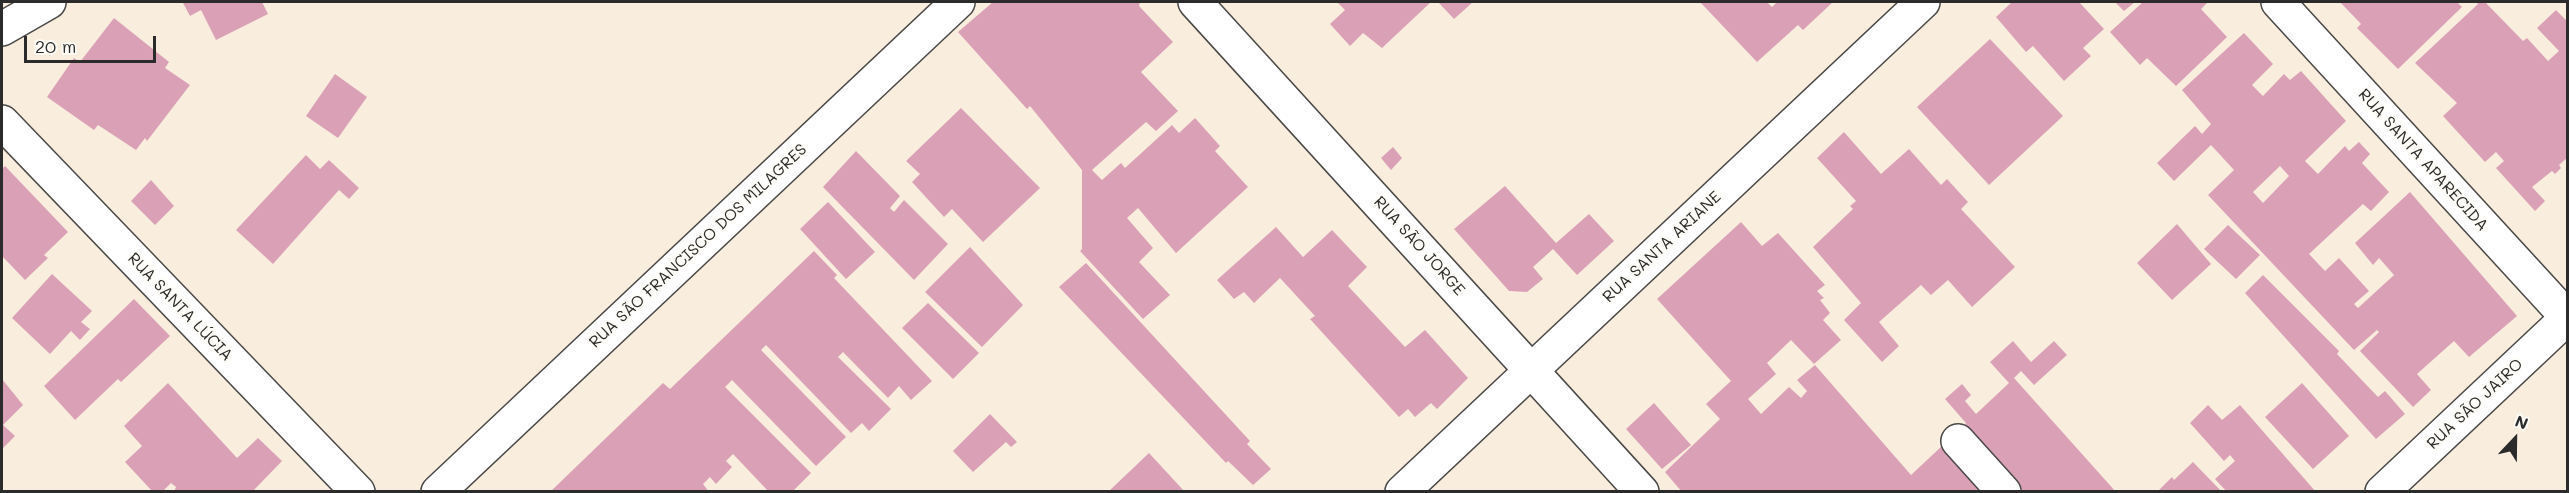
<!DOCTYPE html>
<html>
<head>
<meta charset="utf-8">
<style>
	body { margin:0 }
	#map { position:relative; width:2569px; height:493px; overflow:hidden; background:#f9eede; font-family:Mali,sans-serif }
	canvas { display:block }
	.frame { position:absolute; inset:0; border:3px solid #2b2b2b; pointer-events:none }
	.north { position:absolute; left:2485px; top:409px; width:60px; height:60px; -webkit-text-stroke:4px #fdfcf7; paint-order:stroke; rotate:22deg; font-size:16px; font-weight:700; line-height:24px; text-align:center; color:#2b2b2b }
	.north::after { content:''; display:block; margin:auto; width:21px; height:27px; background:#2b2b2b; clip-path:polygon(50% 0,100% 100%,50% 72%,0 100%) }
	.scale { position:absolute; left:24px; top:36px; width:132px; height:27px; box-sizing:border-box; border:3px solid #2b2b2b; border-top:0; padding-left:8px; font-size:18px; line-height:21px; white-space:nowrap; color:#2b2b2b; -webkit-text-stroke:4px #fdfcf7; paint-order:stroke }
</style>
</head>
<body>
<div id="map">
<canvas width="2569" height="493"></canvas>
<div class="frame"></div>
<div class="north">N</div>
<div class="scale">20 m</div>
</div>
<script>
const g = document.querySelector('canvas').getContext('2d');
g.lineJoin = 'round';
function paint(path, color) {
  g.fillStyle = color;
  g.fill(path, 'evenodd');
}
function strokePath(path, color, width, dash) {
  g.strokeStyle = color;
  g.lineWidth = width;
  g.lineCap = dash ? 'butt' : 'round';
  g.setLineDash(dash || []);
  g.stroke(path);
}
function write(font, color, halo, rows, align = 'center') {
  g.font = font + ' Mali,sans-serif';
  g.lineWidth = 4.5;
  g.setLineDash([]);
  g.textBaseline = 'middle';
  g.strokeStyle = halo;
  g.fillStyle = color;
  for (const [text, x, y, turn = 0] of rows) {
    g.save();
    g.translate(x, y);
    g.rotate((+turn || 0) * Math.PI / 180);
    g.textAlign = isNaN(turn) ? turn : align;
    if (halo) g.strokeText(text, 0, 0);
    g.fillText(text, 0, 0);
    g.restore();
  }
}
paint(new Path2D(`
	M 187,2 L 262,2 L 268,14 L 216,40 L 201,10 L 190,16 L 183,3 Z
	M 993,2 L 1140,2 L 1139,6 L 1173,42 L 1141,72 L 1178,111 L 1156,131 L 1146,122 L 1092,170 L 1102,180 L 1121,163 L 1125,168 L 1172,125 L 1179,133 L 1195,118 L 1220,146 L 1215,151 L 1248,187 L 1176,253 L 1138,208 L 1127,218 L 1153,248 L 1139,262 L 1170,295 L 1143,319 L 1080,251 L 1082,249 L 1082,170 L 1030,106 L 1027,109 L 958,32 Z
	M 1337,2 L 1431,2 L 1382,48 L 1363,33 L 1350,46 L 1330,24 L 1345,10 Z
	M 1438,2 L 1473,2 L 1454,19 Z
	M 1700,2 L 1767,2 L 1772,7 L 1777,2 L 1833,2 L 1803,30 L 1798,25 L 1757,62 Z
	M 2012,2 L 2079,2 L 2104,29 L 2083,48 L 2091,56 L 2064,81 L 2033,46 L 2026,52 L 1996,17 Z
	M 2115,2 L 2135,2 L 2124,11 Z
	M 2143,2 L 2208,2 L 2201,9 L 2227,37 L 2176,86 L 2147,58 L 2140,65 L 2110,32 Z
	M 2340,2 L 2457,2 L 2462,7 L 2398,69 L 2357,28 L 2361,24 Z
	M 2476,2 L 2485,2 L 2523,41 L 2527,38 L 2548,61 L 2559,51 L 2537,28 L 2556,10 L 2568,22 L 2568,157 L 2559,165 L 2561,168 L 2555,174 L 2552,171 L 2532,187 L 2545,201 L 2535,211 L 2496,168 L 2504,161 L 2496,152 L 2485,162 L 2443,116 L 2457,103 L 2415,63 L 2478,4 Z
	M 114,18 L 169,62 L 165,68 L 190,85 L 147,141 L 145,138 L 136,150 L 98,125 L 94,130 L 47,97 L 74,58 L 80,62 Z
	M 2244,33 L 2273,64 L 2252,85 L 2263,96 L 2284,74 L 2290,80 L 2301,71 L 2346,121 L 2305,161 L 2318,174 L 2345,146 L 2349,151 L 2359,142 L 2370,154 L 2362,163 L 2389,192 L 2371,211 L 2363,204 L 2309,254 L 2325,271 L 2339,258 L 2369,291 L 2354,304 L 2358,308 L 2394,275 L 2379,258 L 2373,265 L 2355,243 L 2410,192 L 2517,316 L 2469,357 L 2454,341 L 2417,374 L 2431,390 L 2413,407 L 2360,351 L 2379,332 L 2377,330 L 2354,350 L 2208,195 L 2234,170 L 2211,145 L 2174,181 L 2157,163 L 2195,126 L 2202,134 L 2211,124 L 2182,90 ZM 2280,166 L 2289,176 L 2263,203 L 2253,192 Z
	M 1990,39 L 2063,116 L 1989,185 L 1917,107 Z
	M 335,74 L 367,97 L 338,138 L 306,116 Z
	M 961,108 L 1040,188 L 983,242 L 952,209 L 944,217 L 912,182 L 920,174 L 906,161 Z
	M 1844,132 L 1881,174 L 1909,149 L 1941,185 L 1947,179 L 1968,202 L 1961,209 L 2015,267 L 1972,307 L 1948,280 L 1931,295 L 1921,285 L 1879,322 L 1899,346 L 1882,362 L 1844,320 L 1861,303 L 1813,247 L 1853,209 L 1850,206 L 1856,201 L 1817,158 Z
	M 1393,147 L 1402,158 L 1391,170 L 1381,158 Z
	M 856,151 L 900,196 L 890,208 L 894,212 L 904,200 L 948,244 L 914,280 L 823,187 Z
	M 306,155 L 320,169 L 329,160 L 359,188 L 349,199 L 339,190 L 273,264 L 236,230 Z
	M 5,166 L 68,232 L 44,255 L 48,258 L 25,280 L 2,256 L 2,169 Z
	M 151,180 L 174,206 L 155,225 L 131,201 Z
	M 1505,186 L 1556,243 L 1589,214 L 1614,241 L 1577,275 L 1553,249 L 1533,267 L 1543,279 L 1527,292 L 1509,291 L 1454,229 Z
	M 828,202 L 875,252 L 846,279 L 800,229 Z
	M 1741,222 L 1762,246 L 1778,233 L 1825,285 L 1817,291 L 1824,298 L 1820,300 L 1830,313 L 1823,320 L 1841,340 L 1814,364 L 1791,340 L 1767,363 L 1776,374 L 1748,399 L 1761,414 L 1789,387 L 1801,398 L 1807,391 L 1797,380 L 1815,365 L 1911,475 L 1942,446 L 1984,492 L 1682,492 L 1665,472 L 1720,419 L 1706,404 L 1731,381 L 1657,299 Z
	M 2177,224 L 2211,264 L 2172,300 L 2137,263 Z
	M 2228,225 L 2260,255 L 2236,279 L 2204,249 Z
	M 1276,227 L 1303,257 L 1332,230 L 1367,267 L 1348,286 L 1405,347 L 1425,330 L 1468,378 L 1437,409 L 1431,403 L 1415,417 L 1408,409 L 1399,417 L 1310,319 L 1315,316 L 1280,278 L 1254,303 L 1244,292 L 1234,299 L 1217,280 Z
	M 970,247 L 1023,305 L 982,347 L 925,292 Z
	M 814,251 L 837,275 L 834,278 L 932,381 L 911,400 L 899,386 L 888,398 L 843,352 L 838,357 L 891,409 L 869,431 L 862,423 L 851,433 L 766,345 L 761,350 L 846,437 L 816,466 L 732,380 L 725,387 L 811,473 L 792,492 L 769,492 L 733,454 L 726,461 L 732,467 L 716,484 L 710,477 L 703,484 L 709,492 L 550,492 L 663,383 L 670,389 Z
	M 1086,263 L 1250,441 L 1247,444 L 1271,469 L 1253,485 L 1228,461 L 1226,463 L 1059,287 Z
	M 52,274 L 92,311 L 81,322 L 90,329 L 80,340 L 71,331 L 50,354 L 12,318 Z
	M 2263,275 L 2339,351 L 2337,354 L 2378,397 L 2385,391 L 2405,414 L 2376,439 L 2245,293 Z
	M 134,299 L 170,336 L 121,382 L 118,379 L 75,420 L 44,386 Z
	M 928,303 L 979,353 L 953,379 L 902,328 Z
	M 2013,341 L 2031,362 L 2054,341 L 2067,355 L 2034,385 L 2021,371 L 2014,378 L 2116,492 L 2024,492 L 1964,426 L 1966,423 L 1945,399 L 1962,384 L 1971,395 L 1965,401 L 1976,414 L 2009,383 L 1990,362 Z
	M 2,379 L 23,405 L 3,425 L 15,436 L 2,449 Z
	M 168,383 L 237,458 L 258,438 L 282,461 L 252,492 L 174,492 L 176,487 L 171,483 L 162,492 L 153,492 L 125,462 L 142,446 L 124,426 Z
	M 2302,383 L 2349,436 L 2313,469 L 2265,417 Z
	M 1654,403 L 1691,445 L 1662,469 L 1626,429 Z
	M 2208,405 L 2222,420 L 2240,405 L 2316,492 L 2227,492 L 2215,479 L 2235,461 L 2230,455 L 2224,461 L 2190,423 Z
	M 990,414 L 1017,442 L 1011,447 L 1006,442 L 973,472 L 953,451 Z
	M 1149,453 L 1185,492 L 1108,492 Z
	M 2193,462 L 2222,492 L 2157,492 L 2172,477 L 2174,480 Z`), '#daa0b6');
const minor = new Path2D(`
	M 1195,2 L 1642,492
	M 2278,2 L 2568,318
	M 2,29 L 49,2
	M 2,122 L 358,492
	M 1958,441 L 2004,492
	M 438,492 L 958,2
	M 1402,492 L 1923,2
	M 2382,492 L 2568,317`);
strokePath(minor, '#4a4846', 36);
strokePath(minor, '#fff', 33);
write('16px', '#2b2b2b', '#fdfcf7', [
	["RUA SANTA APARECIDA",2423,160,48],
	["RUA SÃO FRANCISCO DOS MILAGRES",698,246,-43],
	["RUA SÃO JORGE",1419,246,48],
	["RUA SANTA ARIANE",1662,247,-43],
	["RUA SANTA LÚCIA",180,307,46],
	["RUA SÃO JAIRO",2475,404,-43]
]);
</script>
</body>
</html>
